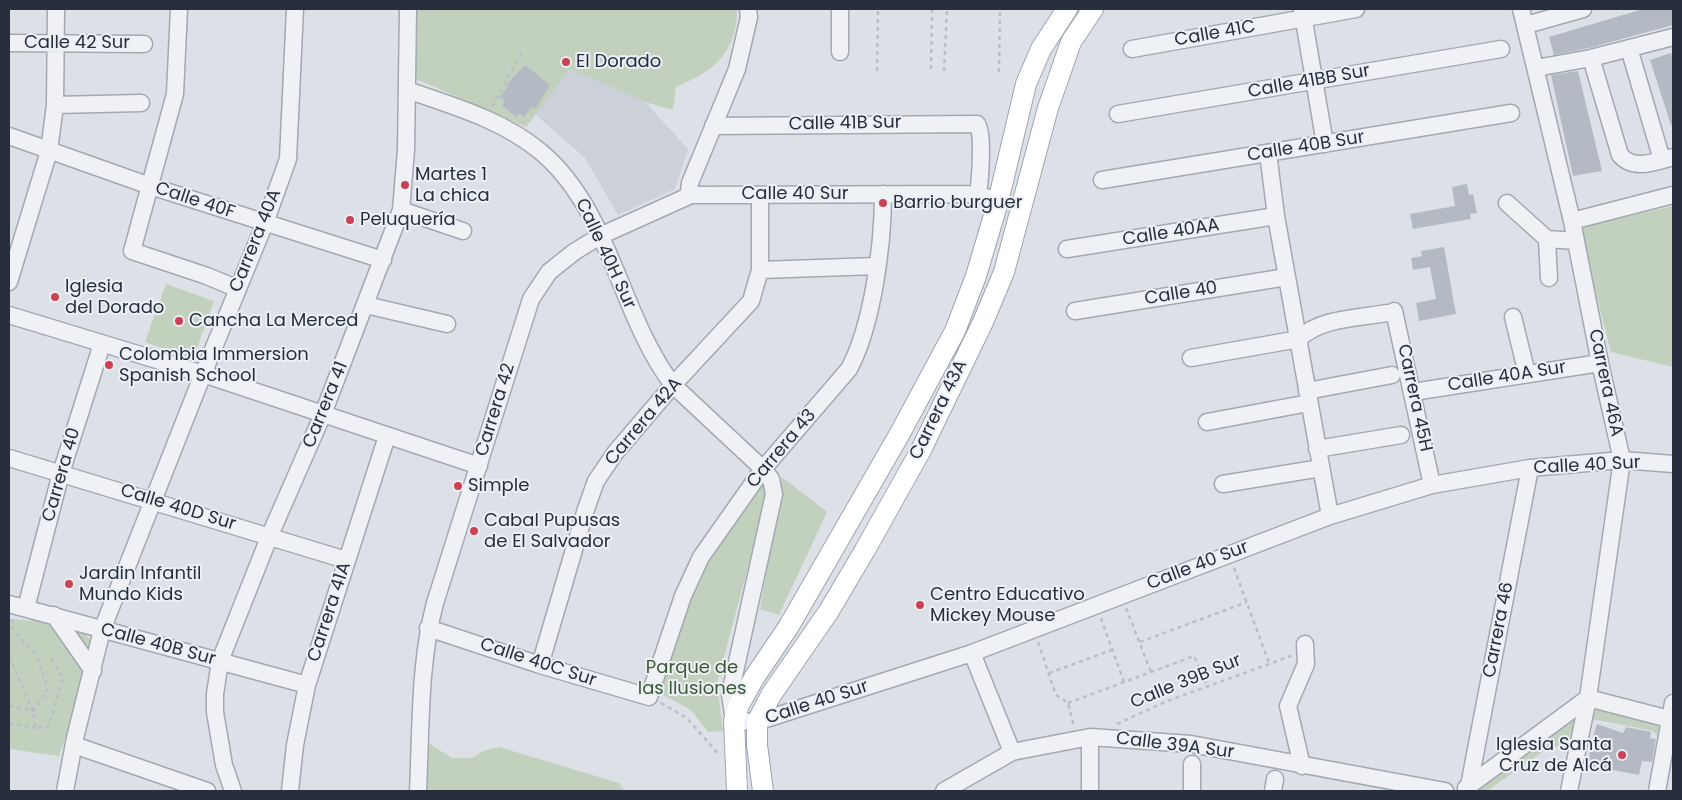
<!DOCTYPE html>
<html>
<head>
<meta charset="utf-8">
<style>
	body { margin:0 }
	#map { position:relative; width:1682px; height:800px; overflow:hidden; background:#dde1e7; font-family:Poppins,sans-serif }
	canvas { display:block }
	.frame { position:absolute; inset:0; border:10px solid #272e3d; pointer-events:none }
</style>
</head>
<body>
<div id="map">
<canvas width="1682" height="800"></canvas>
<div class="frame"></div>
</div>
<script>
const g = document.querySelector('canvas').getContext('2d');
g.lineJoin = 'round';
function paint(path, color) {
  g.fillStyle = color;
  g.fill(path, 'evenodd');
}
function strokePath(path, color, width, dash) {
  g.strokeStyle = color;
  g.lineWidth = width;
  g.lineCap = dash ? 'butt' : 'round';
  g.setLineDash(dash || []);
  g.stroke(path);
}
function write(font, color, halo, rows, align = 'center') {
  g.font = font + ' Poppins,sans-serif';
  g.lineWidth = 4;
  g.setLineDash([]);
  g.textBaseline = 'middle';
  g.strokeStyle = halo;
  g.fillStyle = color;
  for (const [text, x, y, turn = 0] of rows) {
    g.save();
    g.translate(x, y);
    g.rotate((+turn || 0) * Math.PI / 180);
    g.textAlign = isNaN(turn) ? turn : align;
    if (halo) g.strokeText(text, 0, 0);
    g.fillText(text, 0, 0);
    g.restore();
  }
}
paint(new Path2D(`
	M 570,69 L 645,102 L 688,149 L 675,189 L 618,215 L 585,158 L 535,114 Z`), '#cbd0d9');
paint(new Path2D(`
	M 417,9 L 737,9 C 737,53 714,71 676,87 L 673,110 L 645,102 L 570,69 L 526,127 L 414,78 Z
	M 1673,206 L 1673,367 L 1611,352 L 1579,228 Z
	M 166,284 L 214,301 L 193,359 L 145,342 Z
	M 782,477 L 827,512 L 779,615 L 760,609 Z
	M 758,482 L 769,489 L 717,683 L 723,731 L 708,732 L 691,710 L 660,693 L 693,585 Z
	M 9,619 L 79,624 L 97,650 L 59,756 L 9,749 Z
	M 1588,700 L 1670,718 L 1660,738 L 1653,731 L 1592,719 L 1588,735 L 1572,745 L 1548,748 L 1487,791 L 1480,791 L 1478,782 Z
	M 425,741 L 452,758 L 472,758 L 483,751 L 499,747 L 619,783 L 625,791 L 427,791 Z`), '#c2d0be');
paint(new Path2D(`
	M 1643,9 L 1673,9 L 1673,25 L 1589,48 L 1554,55 L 1549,37 Z
	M 1671,53 L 1673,59 L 1673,125 L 1671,125 L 1650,60 Z
	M 525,65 L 550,85 L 535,109 L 532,107 L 524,117 L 519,113 L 516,117 L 502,105 L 505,101 L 499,97 L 508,87 L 506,85 Z
	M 1578,71 L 1602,171 L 1573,176 L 1551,75 Z
	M 1467,184 L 1469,195 L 1473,194 L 1477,213 L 1470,214 L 1471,219 L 1413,229 L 1410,214 L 1455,206 L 1452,187 Z
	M 1444,247 L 1456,314 L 1419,321 L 1416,303 L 1436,299 L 1430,267 L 1413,270 L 1411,258 L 1422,256 L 1421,251 Z
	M 1597,724 L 1623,733 L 1626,727 L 1651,732 L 1650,738 L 1656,739 L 1652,762 L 1642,761 L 1639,775 L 1588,765 L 1591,743 Z`), '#b4bac3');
const minor = new Path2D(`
	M 179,9 L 175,94 L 132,251 L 207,276 L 238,289
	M 840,9 L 840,52
	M 1302,9 L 1325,144
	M 1521,9 L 1572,221 L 1600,363 L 1622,460 L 1588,698 L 1569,791
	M 1526,25 L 1583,9
	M 9,43 L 144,44
	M 1629,48 L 1662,160
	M 1132,49 L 1356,9
	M 1591,58 L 1620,155 C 1633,171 1655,162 1673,157
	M 1536,68 L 1591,58 L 1673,37
	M 407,90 C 453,106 503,120 541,152 C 611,211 619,314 673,385 L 763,469 L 771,479 L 774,494 L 730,694 L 734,721 L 757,722 L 972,653 L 1330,516 L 1432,485 L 1530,468 L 1622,460 L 1673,464
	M 55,105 L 141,103
	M 1118,114 L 1501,49
	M 713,126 L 977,124 C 984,133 980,181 978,194
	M 9,136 L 150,186 L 383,260
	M 1268,153 L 1276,216 L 1330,516
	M 1102,180 L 1511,113
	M 691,195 L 689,191 L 690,183 L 737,69 L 749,17 L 748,9
	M 1507,203 L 1547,239 L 1576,241
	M 401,210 L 463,231
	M 1572,221 L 1673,195
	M 1547,239 L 1549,278
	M 1067,249 L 1276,216
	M 760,270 L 876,266
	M 9,282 L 49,151 L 55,105 L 56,9
	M 366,305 L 447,324
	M 1075,311 L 1287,277
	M 1394,311 L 1432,485
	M 9,315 L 203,374 L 479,466
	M 1513,317 L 1527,374
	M 1191,358 L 1299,339 C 1319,318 1359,318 1387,313
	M 1307,391 L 1392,375
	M 1413,392 L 1600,363
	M 1207,422 L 1309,403
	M 1317,449 L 1401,435
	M 9,458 L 346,560
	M 1223,484 L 1321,468
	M 9,604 L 307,685
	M 26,608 L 61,473 L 102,344
	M 54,615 L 93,671
	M 428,628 L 540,665 L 649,697 L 683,596 L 701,557 L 763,469 L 849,369 C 873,324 883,244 883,194
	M 972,653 L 1012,752
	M 540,665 L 586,509 L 596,481 L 615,453 L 673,385 L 751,301 L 760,270 L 760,195
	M 74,745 L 207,791
	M 1302,766 L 1288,706 L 1306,664 L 1305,644
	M 1466,788 L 1588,698 L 1673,720
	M 65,791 L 75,738 L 102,630 L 203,374 L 265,223 L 288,159 L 295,9
	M 233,791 L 224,765 L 215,712 L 215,694 L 220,661 L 270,535 L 323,414 L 401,210 L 406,150 L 408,9
	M 290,791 L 295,745 L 307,685 L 387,436
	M 418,791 C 421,729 419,663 435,603 L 531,299 L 549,272 L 574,252 L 600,236 L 691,195 L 978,194 L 998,202
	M 944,791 L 1012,752 L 1090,737 L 1191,744 L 1445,791
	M 1090,791 L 1090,737
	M 1192,791 L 1192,764
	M 1273,791 L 1275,779
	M 1468,791 L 1530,468
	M 1657,791 L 1673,703`);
const major = new Path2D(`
	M 737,791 L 734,721 L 739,705 L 754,678 L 789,626 L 899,435 L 955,331 L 976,276 L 998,202 L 1026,84 L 1041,49 L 1067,9
	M 763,791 L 757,745 L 757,722 L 771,695 L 829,611 L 865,550 L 921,450 L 983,322 L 1004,272 L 1048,108 L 1071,42 L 1093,9`);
strokePath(minor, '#a3a8b1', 19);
strokePath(major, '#9ca5b2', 22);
strokePath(new Path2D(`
	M 931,69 L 932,9
	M 877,71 L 878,9
	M 944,71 L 947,9
	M 999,72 L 1000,9
	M 492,106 L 523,50
	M 1234,568 L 1269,663
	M 1126,608 L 1151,672
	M 1101,618 L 1124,682
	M 12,619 L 12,628 L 37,657 L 48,689 L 33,711
	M 1038,642 L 1056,695 L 1068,703 L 1074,727
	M 1140,642 L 1247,602
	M 9,656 L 33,711 L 35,728 L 48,727 L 63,678 L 49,655
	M 1049,673 L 1112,650
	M 661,703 L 687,718 L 720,756
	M 1068,703 L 1194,656 L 1207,686
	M 9,706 L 33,711
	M 9,723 L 35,728
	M 1117,724 L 1165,702 L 1291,656`), '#bbbec5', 2.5, [4, 4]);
strokePath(minor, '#eff1f5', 16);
strokePath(major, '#fff', 20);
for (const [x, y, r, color] of [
	[566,62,5,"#cc4254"],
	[405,185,5,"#cc4254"],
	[883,203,5,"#cc4254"],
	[350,220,5,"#cc4254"],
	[55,297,5,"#cc4254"],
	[179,321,5,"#cc4254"],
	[109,365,5,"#cc4254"],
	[458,486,5,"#cc4254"],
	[474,531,5,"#cc4254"],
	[69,584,5,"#cc4254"],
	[920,605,5,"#cc4254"],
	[1622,755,5,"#cc4254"]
]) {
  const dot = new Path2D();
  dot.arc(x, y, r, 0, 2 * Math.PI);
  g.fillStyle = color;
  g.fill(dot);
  strokePath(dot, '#eceff4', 2);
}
write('18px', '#272e3d', '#eceff4', [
	["Calle 41C",1215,34,-10],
	["Calle 42 Sur",77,43],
	["Calle 41BB Sur",1309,82,-10],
	["Calle 41B Sur",845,124,-1],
	["Calle 40B Sur",1306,147,-9],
	["Calle 40 Sur",795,194],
	["Calle 40F",195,201,18],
	["Calle 40AA",1171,233,-9],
	["Carrera 40A",256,241,-68],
	["Calle 40H Sur",605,254,65],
	["Calle 40",1181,294,-9],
	["Calle 40A Sur",1507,377,-9],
	["Carrera 46A",1605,383,78],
	["Carrera 45H",1414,398,78],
	["Carrera 41",326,405,-68],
	["Carrera 42",496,410,-73],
	["Carrera 43A",939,410,-64],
	["Carrera 42A",644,422,-50],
	["Carrera 43",782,449,-50],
	["Calle 40 Sur",1587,466,-3],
	["Carrera 40",62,475,-74],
	["Calle 40D Sur",178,508,17],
	["Calle 40 Sur",1198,566,-21],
	["Carrera 41A",330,612,-72],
	["Carrera 46",1499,630,-79],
	["Calle 40B Sur",158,645,15],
	["Calle 40C Sur",538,663,18],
	["Calle 39B Sur",1186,682,-22],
	["Calle 40 Sur",817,703,-18],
	["Calle 39A Sur",1175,746,7]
]);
write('18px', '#272e3d', '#eceff4', [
	["El Dorado",576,62],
	["Martes 1",415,175],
	["La chica",415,196],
	["Barrio burguer",893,203],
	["Peluquería",360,220],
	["Iglesia",65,287],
	["del Dorado",65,308],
	["Cancha La Merced",189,321],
	["Colombia Immersion",119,355],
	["Spanish School",119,376],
	["Simple",468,486],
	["Cabal Pupusas",484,521],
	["de El Salvador",484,542],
	["Jardin Infantil",79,574],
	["Mundo Kids",79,595],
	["Centro Educativo",930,595],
	["Mickey Mouse",930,616],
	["Iglesia Santa",1612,745,"right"],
	["Cruz de Alcá",1612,766,"right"]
], 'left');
write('18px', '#3a5834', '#eceff4', [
	["Parque de",692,668],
	["las Ilusiones",692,689]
]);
</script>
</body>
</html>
